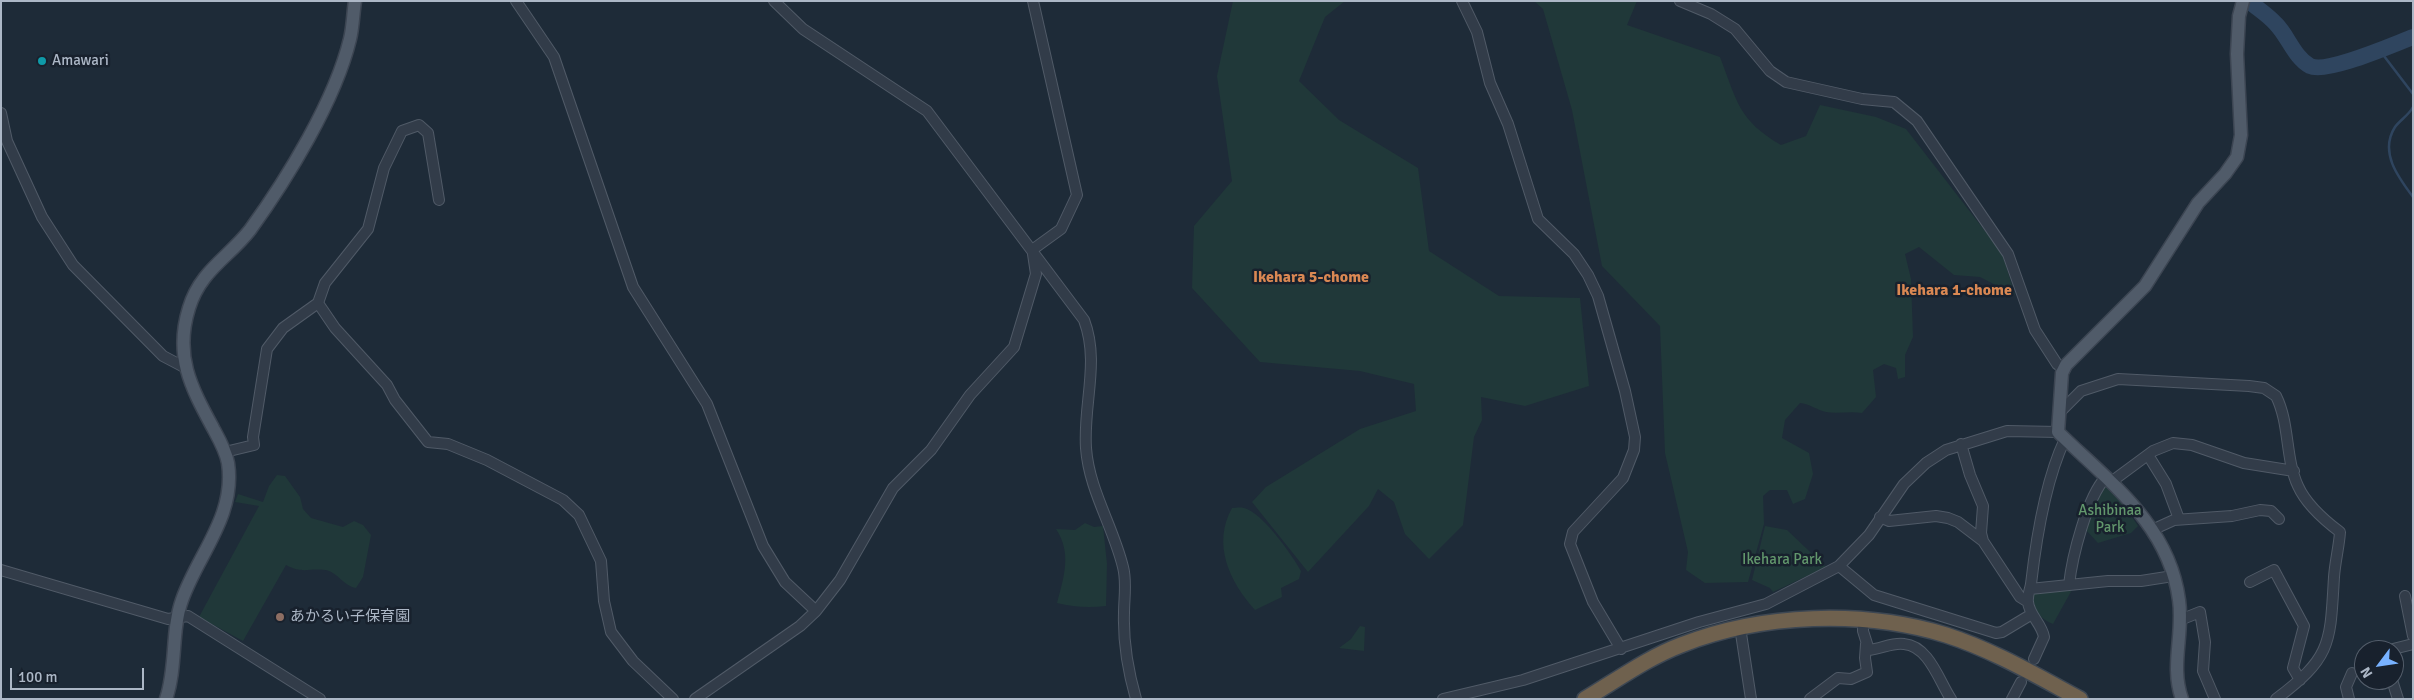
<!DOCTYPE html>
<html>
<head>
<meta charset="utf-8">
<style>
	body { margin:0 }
	#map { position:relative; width:2414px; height:700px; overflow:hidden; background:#1e2b38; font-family:Signika,sans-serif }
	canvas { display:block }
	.frame { position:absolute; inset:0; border:2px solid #acb7c6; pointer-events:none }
	.north { position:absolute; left:2354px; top:640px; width:50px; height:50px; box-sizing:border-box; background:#18212d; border:1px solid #535d6a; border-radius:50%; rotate:239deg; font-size:14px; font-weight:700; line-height:20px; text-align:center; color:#acb7c6 }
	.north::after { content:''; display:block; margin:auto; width:18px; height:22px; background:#78b2ff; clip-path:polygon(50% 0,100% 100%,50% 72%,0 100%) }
	.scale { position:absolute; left:10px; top:668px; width:134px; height:22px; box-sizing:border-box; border:2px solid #acb7c6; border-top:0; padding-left:6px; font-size:15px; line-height:18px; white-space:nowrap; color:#acb7c6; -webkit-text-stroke:4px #18212d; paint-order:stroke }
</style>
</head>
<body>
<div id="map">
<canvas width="2414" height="700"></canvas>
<div class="frame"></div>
<div class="north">N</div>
<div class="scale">100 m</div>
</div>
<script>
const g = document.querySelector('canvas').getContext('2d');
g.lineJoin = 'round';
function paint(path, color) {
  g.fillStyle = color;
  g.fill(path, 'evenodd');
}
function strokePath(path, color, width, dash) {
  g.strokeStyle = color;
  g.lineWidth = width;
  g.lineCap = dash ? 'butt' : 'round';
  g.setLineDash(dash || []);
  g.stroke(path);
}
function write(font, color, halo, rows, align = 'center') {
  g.font = font + ' Signika,"Noto Sans JP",sans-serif';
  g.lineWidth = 5;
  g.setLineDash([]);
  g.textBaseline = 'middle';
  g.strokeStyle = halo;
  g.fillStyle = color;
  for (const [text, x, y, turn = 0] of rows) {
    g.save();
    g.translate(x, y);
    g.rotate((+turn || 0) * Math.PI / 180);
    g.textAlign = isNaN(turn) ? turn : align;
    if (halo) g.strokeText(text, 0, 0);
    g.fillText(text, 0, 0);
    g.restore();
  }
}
paint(new Path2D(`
	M 1233,1 L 1345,1 L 1325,17 L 1299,81 L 1339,120 L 1418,168 L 1429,251 L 1499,296 L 1580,298 L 1589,386 L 1525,406 L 1481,397 L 1482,420 L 1474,437 L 1463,525 L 1429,559 L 1405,534 L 1394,502 L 1378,489 L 1369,506 L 1308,572 L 1252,502 L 1266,487 L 1360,429 L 1416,411 L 1414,384 L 1360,371 L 1260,362 L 1192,288 L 1194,226 L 1232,181 L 1217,76 Z
	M 1534,1 L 1637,1 L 1627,25 L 1720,57 C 1737,101 1738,120 1781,145 L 1806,136 L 1820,105 L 1876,117 L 1906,129 L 2002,253 L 2015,295 L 1980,277 L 1954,275 L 1919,247 L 1905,254 L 1911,279 L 1913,337 L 1905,355 L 1905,377 L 1898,379 L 1896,368 L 1884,364 L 1873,370 L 1876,397 L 1862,413 C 1850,411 1838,414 1826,412 C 1817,410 1810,404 1800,403 L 1785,420 L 1782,438 L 1809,453 L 1813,474 L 1805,499 L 1793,504 L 1787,490 L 1770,490 L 1763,496 L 1764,524 L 1748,582 L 1705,583 L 1686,570 L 1688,552 L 1665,453 L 1660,326 L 1602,266 L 1572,110 L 1543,9 Z
	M 277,475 L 285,476 L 300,497 L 303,509 L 311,518 L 343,527 L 354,521 L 363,525 L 371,535 L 363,577 L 356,588 C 344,586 336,571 325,570 C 308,568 303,574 286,565 L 243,641 L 199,617 L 259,506 L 235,502 L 238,494 L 263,502 L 269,486 Z
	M 2104,485 L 2126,508 L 2138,526 L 2131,533 L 2098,543 L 2085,529 L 2098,493 Z
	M 1232,508 C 1235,508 1240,507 1244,508 C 1262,512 1292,555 1301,571 L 1299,579 L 1281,588 L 1282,597 L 1255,610 C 1229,581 1212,544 1232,508 Z
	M 1085,523 L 1094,527 L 1103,526 L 1107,564 L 1106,606 C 1089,608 1073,607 1057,603 C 1064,577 1072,553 1056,529 L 1075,530 Z
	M 1765,526 L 1787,530 L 1826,567 L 1773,592 L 1770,588 L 1752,580 Z
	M 2073,588 L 2053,624 C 2038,618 2033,608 2033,593 Z
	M 1360,626 L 1365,627 L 1364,651 L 1339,648 L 1351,639 Z`), '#203839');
strokePath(new Path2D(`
	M 2372,53 L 2384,56 L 2413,94
	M 2413,107 C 2409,115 2400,120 2395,127 C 2379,152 2398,177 2413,197`), '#2f455f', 2.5);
strokePath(new Path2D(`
	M 2249,1 C 2258,9 2268,15 2276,24 C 2288,36 2294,57 2310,66 C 2327,74 2394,44 2413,37`), '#2f455f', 16);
const minor = new Path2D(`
	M 516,1 L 554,57 L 633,287 L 707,404 L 763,546 L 785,582 L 816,611
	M 774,1 L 803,29 L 927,111 L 1084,320 C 1100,362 1083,404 1086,448 C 1089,490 1113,526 1123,567 C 1127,582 1124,598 1124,613 C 1123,642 1128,671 1136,699
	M 1462,1 L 1477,32 L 1490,83 L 1508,124 L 1538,219 L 1574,254 L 1588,275 L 1598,296 L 1625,391 L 1635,437 L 1634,450 L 1623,478 L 1573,532 L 1570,544 L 1593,602 L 1621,649
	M 1680,1 L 1711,14 L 1735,29 L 1770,71 L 1786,82 L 1862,99 L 1894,102 L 1917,121 L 2008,254 L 2035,330 L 2057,364 L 2064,369
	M 1,113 L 7,141 L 42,217 L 73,265 L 163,356 L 184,367
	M 1032,250 L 1061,229 L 1077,195 L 1033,1
	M 318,303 L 335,328 L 387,385 L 395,400 L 428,442 L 448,444 L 487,460 L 563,500 L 579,515 L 601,561 L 604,601 L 611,632 L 633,661 L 673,699
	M 2061,411 L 2081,391 L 2118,379 L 2249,386 L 2264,388 L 2276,396 C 2290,424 2285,458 2298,486 C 2306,504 2324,520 2340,532 C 2339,547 2335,562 2334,577 C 2330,644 2332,657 2276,699
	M 1961,444 L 1970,475 L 1983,506 L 1981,533 L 1983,541
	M 225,452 L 254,445 L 253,437 L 267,349 L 283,328 L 318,303 L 325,283 L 368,229 L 384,168 L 402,131 L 419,125 L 428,133 L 439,200
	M 2148,455 L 2166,484 L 2179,519
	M 2111,482 L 2153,451 L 2173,443 L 2192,445 L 2244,463 L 2294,471
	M 1880,517 L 1889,521 L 1936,516 L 1948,518 L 1958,522 L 1983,541 L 2020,597 L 2028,602
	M 2152,530 L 2174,520 L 2232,516 L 2260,510 L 2271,511 L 2279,519
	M 1839,566 L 1874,595 L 1996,633 L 2002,632 L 2032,614
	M 1,570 L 168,619 L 188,616 L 320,699
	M 2250,582 L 2274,570 L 2304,626 L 2293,668 L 2300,680
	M 2069,585 C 2072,557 2087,497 2106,477
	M 2030,589 L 2108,581 L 2141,581 L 2173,576
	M 2405,596 L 2413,636
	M 1863,620 L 1863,631 L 1869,650 C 1881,649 1893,642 1904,644 C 1929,646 1939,681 1951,699
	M 2180,620 L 2200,612 L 2205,642 L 2203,671 L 2215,699
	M 1740,627 L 1751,699
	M 2389,650 L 2413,644
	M 2034,659 L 2044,637 C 2042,624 2029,615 2028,602 C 2027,596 2030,590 2031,584 C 2036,540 2046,479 2065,439
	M 2392,680 L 2398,699
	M 695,699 L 800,626 L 816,611 L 840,580 L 893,488 L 931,450 L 970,395 L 1014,347 L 1036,274 L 1033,254
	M 1443,699 L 1523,680 L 1699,622 L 1766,604 L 1839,566 L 1869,535 L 1904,484 L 1926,463 L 1946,450 L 2007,431 L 2058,432
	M 1810,699 L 1838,678 L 1851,679 L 1867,672 L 1865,658 L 1866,644
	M 2012,699 L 2021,682
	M 2349,699 L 2346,687 L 2352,673`);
const major = new Path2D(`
	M 166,699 C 177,667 171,631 182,600 C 198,554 236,516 228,463 C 226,451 219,439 213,428 C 191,387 174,356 189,308 C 200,271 228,258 250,230 C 287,179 335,101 350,39 C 353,27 353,14 355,1
	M 2182,699 C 2170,666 2184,634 2179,600 C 2169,524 2108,481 2058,432 L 2062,373 L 2066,365 L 2145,286 L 2198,203 L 2225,174 L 2237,157 L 2241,135 L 2237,54 L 2239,16 L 2243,1`);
const highway = new Path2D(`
	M 1585,699 C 1617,680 1647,658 1681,645 C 1762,613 1864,610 1946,635 C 1993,650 2037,676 2080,699`);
strokePath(minor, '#505a67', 12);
strokePath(major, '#3c4552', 15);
strokePath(highway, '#3d4753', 18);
strokePath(minor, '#323c49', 10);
strokePath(major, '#505b69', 12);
strokePath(highway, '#6f614e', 15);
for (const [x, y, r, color] of [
	[42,61,5,"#0f9aa8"],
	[280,617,5,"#8d6e63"]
]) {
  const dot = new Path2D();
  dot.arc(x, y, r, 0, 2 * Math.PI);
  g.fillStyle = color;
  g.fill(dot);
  strokePath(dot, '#18212d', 2);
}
write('15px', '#acb7c6', '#18212d', [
	["Amawari",52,61],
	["あかるい子保育園",290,617]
], 'left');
write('15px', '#62976c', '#18212d', [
	["Ashibinaa",2110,511],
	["Park",2110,528],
	["Ikehara Park",1782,560]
]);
write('bold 16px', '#da8853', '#18212d', [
	["Ikehara 5-chome",1311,278],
	["Ikehara 1-chome",1954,291]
]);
</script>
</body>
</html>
